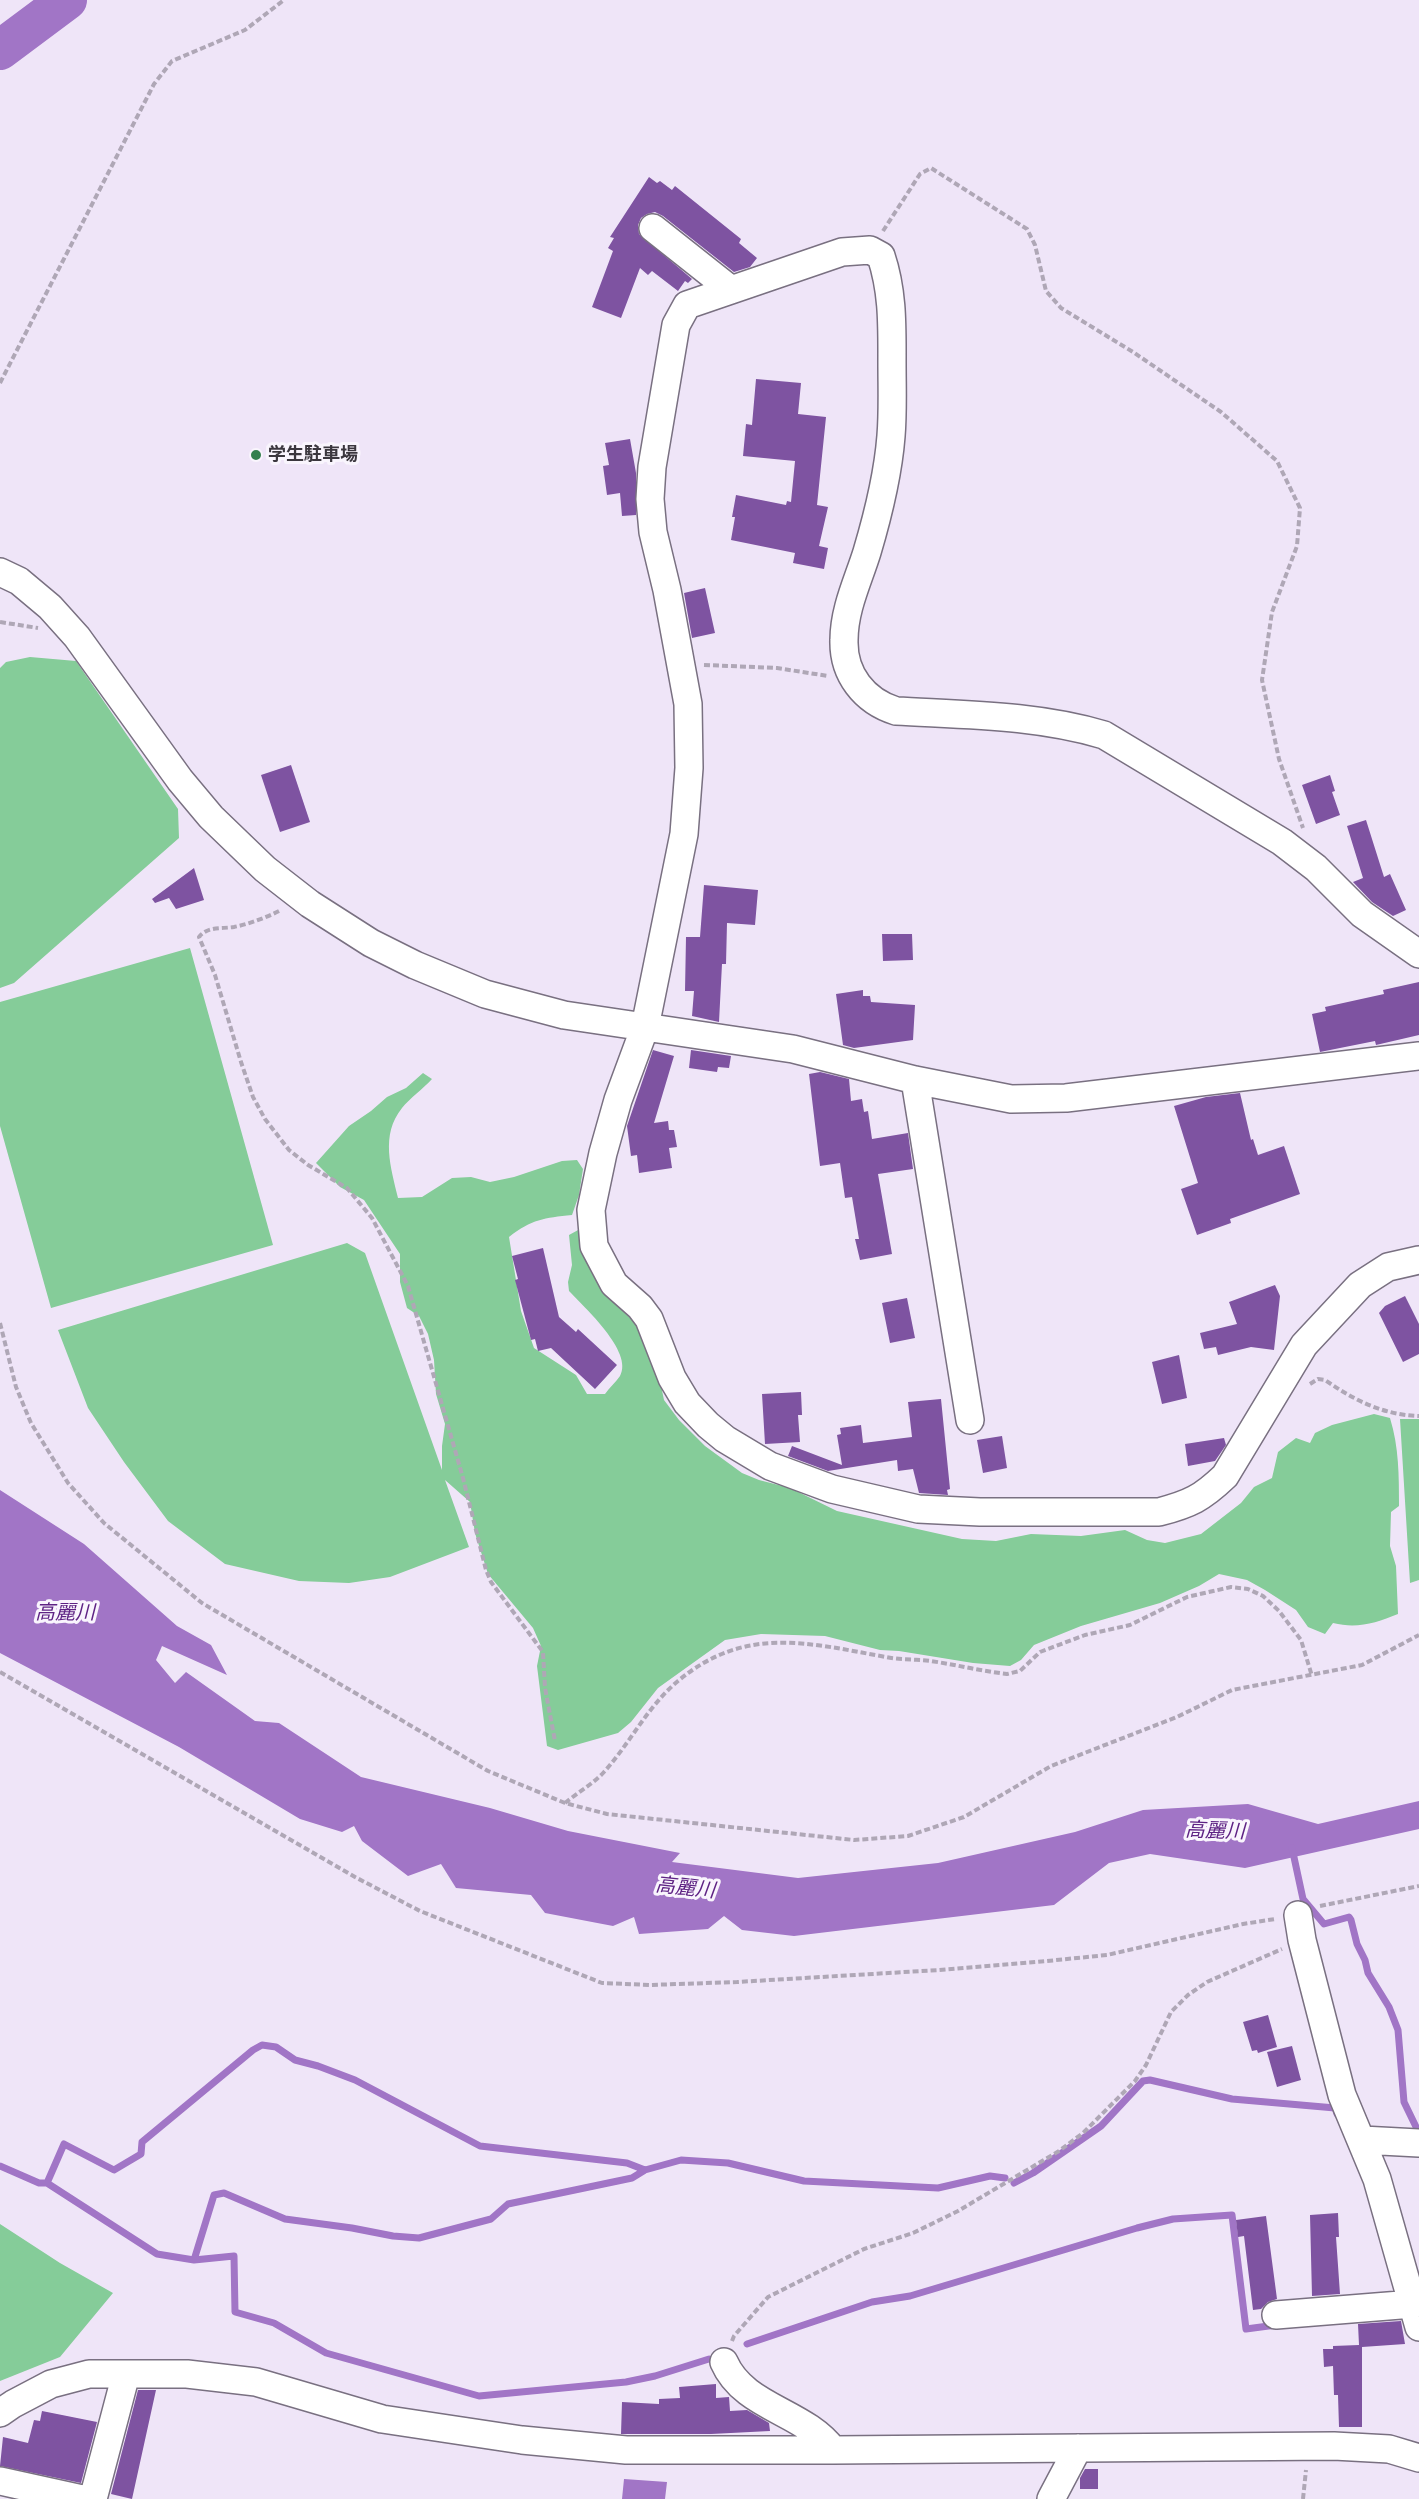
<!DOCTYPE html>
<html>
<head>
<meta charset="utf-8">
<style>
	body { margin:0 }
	canvas { display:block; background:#efe5f8 }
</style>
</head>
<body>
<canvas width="1419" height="2499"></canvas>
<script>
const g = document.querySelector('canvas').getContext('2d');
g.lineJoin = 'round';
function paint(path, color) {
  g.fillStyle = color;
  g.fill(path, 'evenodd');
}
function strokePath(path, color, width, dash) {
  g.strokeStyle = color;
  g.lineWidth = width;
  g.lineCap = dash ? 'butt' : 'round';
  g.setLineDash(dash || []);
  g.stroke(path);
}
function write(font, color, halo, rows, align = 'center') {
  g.font = font + ' Roboto,"Noto Sans JP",sans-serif';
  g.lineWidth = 6;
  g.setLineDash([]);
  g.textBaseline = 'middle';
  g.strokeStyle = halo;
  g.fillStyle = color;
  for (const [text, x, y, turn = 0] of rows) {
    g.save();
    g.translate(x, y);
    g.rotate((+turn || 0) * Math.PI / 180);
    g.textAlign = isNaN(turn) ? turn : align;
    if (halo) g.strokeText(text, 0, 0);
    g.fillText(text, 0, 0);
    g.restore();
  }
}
paint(new Path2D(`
	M 30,657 L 76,661 L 178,809 L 179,838 L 14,983 L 0,988 L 0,668 L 6,662 Z
	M 190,948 L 273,1245 L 51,1308 L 0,1126 L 0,1002 Z
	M 423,1073 L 432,1079 C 423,1089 410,1098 402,1108 C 380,1135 391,1168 398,1198 L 422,1197 L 452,1178 L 471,1177 L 490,1182 L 514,1177 L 562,1161 L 577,1160 L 583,1169 L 579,1195 L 572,1215 C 544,1218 532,1219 509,1237 L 521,1311 L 534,1348 L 576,1375 L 587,1394 L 605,1394 C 609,1388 616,1382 620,1376 C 634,1352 584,1307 569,1291 L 568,1282 L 572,1265 L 569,1235 L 580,1229 L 599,1283 L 615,1304 L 642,1329 L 659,1376 L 664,1400 L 679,1420 L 705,1446 L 742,1473 L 759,1480 L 790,1488 L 837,1511 L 962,1539 L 996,1541 L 1031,1534 L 1081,1536 L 1125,1530 L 1147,1540 L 1165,1543 L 1201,1534 L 1241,1503 L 1254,1487 L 1272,1478 L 1278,1452 L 1296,1438 L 1310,1443 L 1315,1433 L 1332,1425 L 1374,1414 L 1390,1418 C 1399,1447 1399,1476 1399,1506 L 1391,1512 L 1390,1546 L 1396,1566 L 1398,1614 C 1376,1623 1357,1629 1333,1623 L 1325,1634 L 1308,1627 L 1296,1610 L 1265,1590 L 1247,1580 L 1219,1574 L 1199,1586 L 1160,1603 L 1081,1626 L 1034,1645 L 1021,1660 L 1010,1666 L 973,1663 L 899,1651 L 880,1650 L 825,1636 L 761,1634 L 725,1640 L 658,1688 L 631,1722 L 618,1733 L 558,1750 L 547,1746 L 537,1666 L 541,1646 L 533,1628 L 488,1574 L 475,1533 L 470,1502 L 445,1480 L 469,1547 L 390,1577 L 349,1583 L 299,1581 L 225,1564 L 168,1521 L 124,1462 L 88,1408 L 58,1330 L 347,1243 L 365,1253 L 442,1470 L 442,1446 L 445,1424 L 436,1394 L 434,1360 L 428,1334 L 419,1316 L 407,1308 L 400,1282 L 400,1254 L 364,1200 L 340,1187 L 316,1163 L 349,1126 L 371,1111 L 387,1097 L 406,1088 Z
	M 1400,1419 L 1419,1419 L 1419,1580 L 1410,1583 Z
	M 0,2224 L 60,2263 L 113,2293 L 60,2357 L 0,2381 Z`), '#85cc99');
paint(new Path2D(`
	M 0,1490 L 84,1544 L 177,1626 L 211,1645 L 227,1675 L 162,1646 L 156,1660 L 175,1683 L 186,1672 L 255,1721 L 279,1723 L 361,1777 L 490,1808 L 568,1831 L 680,1853 L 672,1862 L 798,1878 L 938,1863 L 1075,1832 L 1143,1810 L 1248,1804 L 1318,1824 L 1419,1801 L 1419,1829 L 1245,1868 L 1150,1854 L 1109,1863 L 1054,1905 L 794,1936 L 742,1930 L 724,1916 L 708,1929 L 639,1934 L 634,1917 L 613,1926 L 545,1913 L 531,1895 L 456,1888 L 441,1864 L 408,1876 L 362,1841 L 354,1826 L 342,1832 L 300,1819 L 179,1747 L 0,1653 Z
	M 624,2479 L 667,2482 L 665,2499 L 622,2499 Z`), '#a175c6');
strokePath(new Path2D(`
	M 1292,1848 L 1303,1899 L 1324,1924 L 1349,1917 L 1351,1920 L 1357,1944 L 1365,1960 L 1368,1973 L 1389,2007 L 1398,2030 L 1404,2102 L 1419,2133
	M 0,2166 L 39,2183 L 47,2183 L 64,2144 L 114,2170 L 141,2154 L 142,2142 L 253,2050 L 262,2045 L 276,2047 L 295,2060 L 318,2066 L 355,2080 L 480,2146 L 627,2163 L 645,2170 L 681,2160 L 728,2163 L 804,2181 L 938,2188 L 990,2176 L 1005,2178
	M 47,2183 L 157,2254 L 194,2260 L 234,2256 L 235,2312 L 274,2323 L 326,2353 L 479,2396 L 626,2382 L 655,2376 L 709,2359
	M 1014,2183 L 1033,2173 L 1101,2126 L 1143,2081 L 1150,2080 L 1232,2099 L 1335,2108 L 1337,2114
	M 194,2260 L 214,2195 L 224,2193 L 285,2219 L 352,2228 L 393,2236 L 419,2238 L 491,2219 L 508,2204 L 632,2178 L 645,2170
	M 747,2344 L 872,2302 L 910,2296 L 1137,2228 L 1173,2219 L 1232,2215 L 1246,2329 L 1276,2325`), '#a175c6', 7);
strokePath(new Path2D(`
	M 0,50 L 67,0`), '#a175c6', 40);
paint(new Path2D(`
	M 649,177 L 657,183 L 660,181 L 672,190 L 675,186 L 741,239 L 739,243 L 757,258 L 750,267 L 734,272 L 663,216 L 655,212 L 647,214 L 641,218 L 638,225 L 639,234 L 692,279 L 688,283 L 685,281 L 678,291 L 652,271 L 648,275 L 640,268 L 621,318 L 592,307 L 613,251 L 608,248 L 614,238 L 610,237 Z
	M 756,379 L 801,383 L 798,414 L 826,417 L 817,505 L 828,507 L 819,546 L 828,548 L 824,569 L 793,563 L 795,553 L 731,540 L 735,517 L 732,517 L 736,495 L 786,505 L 787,501 L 791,502 L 795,461 L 743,456 L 746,424 L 752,425 Z
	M 630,439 L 636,473 L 636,515 L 622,516 L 620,493 L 607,495 L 603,466 L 609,465 L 605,443 Z
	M 705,588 L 715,633 L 692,638 L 684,593 Z
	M 291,765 L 310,822 L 280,832 L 261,775 Z
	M 1330,775 L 1335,791 L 1332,792 L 1340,815 L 1316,824 L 1302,785 Z
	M 1366,820 L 1384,877 L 1390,874 L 1406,910 L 1393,916 L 1372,902 L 1353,882 L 1363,878 L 1347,826 Z
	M 194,868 L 204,900 L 176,909 L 169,898 L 155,903 L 152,899 Z
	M 704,885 L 758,890 L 755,925 L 727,923 L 726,964 L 722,964 L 719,1022 L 692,1016 L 694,991 L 685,991 L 686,937 L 700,937 Z
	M 882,934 L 912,934 L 913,960 L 883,961 Z
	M 1419,982 L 1419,1035 L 1376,1045 L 1375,1041 L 1320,1052 L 1312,1014 L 1326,1011 L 1325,1007 L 1384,994 L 1383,990 Z
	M 863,990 L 863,996 L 870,996 L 871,1002 L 915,1005 L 913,1040 L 854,1048 L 843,1045 L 836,994 Z
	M 653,1050 L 674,1056 L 654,1123 L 668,1121 L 669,1130 L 674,1130 L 677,1147 L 669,1148 L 672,1168 L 639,1173 L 637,1155 L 631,1156 L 627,1126 Z
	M 691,1050 L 731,1056 L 729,1068 L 718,1067 L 717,1072 L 689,1068 Z
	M 820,1072 L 849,1079 L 851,1101 L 862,1099 L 864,1112 L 868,1111 L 872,1139 L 908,1133 L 913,1169 L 878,1174 L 892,1254 L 860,1260 L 855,1239 L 859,1239 L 852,1197 L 845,1198 L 840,1163 L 820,1166 L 809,1074 Z
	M 1240,1093 L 1251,1140 L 1253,1139 L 1258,1155 L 1284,1146 L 1300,1194 L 1230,1219 L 1231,1223 L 1197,1235 L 1181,1189 L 1198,1183 L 1174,1106 L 1206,1097 Z
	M 543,1248 L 559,1317 L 576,1332 L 578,1329 L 617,1365 L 595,1389 L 551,1348 L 538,1351 L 535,1339 L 531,1340 L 515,1280 L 518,1279 L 512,1256 Z
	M 1275,1285 L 1280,1296 L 1274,1350 L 1251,1347 L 1218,1355 L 1216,1347 L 1204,1349 L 1200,1333 L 1237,1324 L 1229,1302 Z
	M 1405,1296 L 1419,1324 L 1419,1354 L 1403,1362 L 1379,1313 L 1385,1306 Z
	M 907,1298 L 915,1338 L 890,1343 L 882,1303 Z
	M 1179,1355 L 1187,1398 L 1162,1404 L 1152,1362 Z
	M 801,1392 L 802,1415 L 798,1415 L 800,1442 L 765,1444 L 762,1394 Z
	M 941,1399 L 950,1489 L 947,1490 L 948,1495 L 919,1493 L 913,1469 L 898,1471 L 897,1460 L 828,1471 L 788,1456 L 792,1446 L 842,1465 L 837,1435 L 841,1434 L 840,1428 L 861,1425 L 863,1443 L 912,1437 L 908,1402 Z
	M 1002,1436 L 1007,1468 L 983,1473 L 977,1440 Z
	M 1224,1438 L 1226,1445 L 1215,1461 L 1188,1466 L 1185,1444 Z
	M 1268,2015 L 1277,2047 L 1258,2053 L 1257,2050 L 1252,2051 L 1243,2022 Z
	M 1292,2046 L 1301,2080 L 1277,2087 L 1267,2052 Z
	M 1338,2213 L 1339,2237 L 1336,2237 L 1340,2294 L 1312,2296 L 1310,2215 Z
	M 1266,2216 L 1277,2299 L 1268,2302 L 1261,2309 L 1253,2310 L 1244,2236 L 1238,2237 L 1236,2220 Z
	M 1401,2321 L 1405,2344 L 1362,2347 L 1362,2427 L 1339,2427 L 1338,2395 L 1334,2395 L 1333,2366 L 1324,2367 L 1323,2349 L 1333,2349 L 1333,2346 L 1359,2345 L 1358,2324 Z
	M 716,2384 L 716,2398 L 729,2397 L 730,2411 L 747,2410 L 769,2423 L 770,2431 L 711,2434 L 621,2434 L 622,2402 L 659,2404 L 659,2399 L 680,2398 L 679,2387 Z
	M 138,2390 L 156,2390 L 132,2499 L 111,2494 Z
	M 42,2411 L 97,2422 L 81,2483 L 0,2466 L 3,2437 L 28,2443 L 34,2420 L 40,2421 Z
	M 1085,2469 L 1098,2469 L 1098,2489 L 1080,2489 L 1080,2478 Z`), '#7e53a1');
const minor = new Path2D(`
	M 653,228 L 730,289
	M 0,572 L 19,581 L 50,607 L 77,637 L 180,780 L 211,817 L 265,869 L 310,904 L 371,943 L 415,965 L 485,994 L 564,1015 L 793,1049 L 915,1080 L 1011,1099 L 1066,1098 L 1419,1056
	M 1419,954 L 1362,914 L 1316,868 L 1282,842 L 1104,735 C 1037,715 966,715 896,711 C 864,701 843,674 844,640 C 844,609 858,581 867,552 C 878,515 888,475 891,436 C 893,412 892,388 892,363 C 892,326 893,292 881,256 L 870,250 L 842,252 L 687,305 L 676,325 L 652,467 L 650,499 L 653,532 L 667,590 L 688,704 L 689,768 L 684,834 L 645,1027 L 618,1100 L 603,1153 L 591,1210 L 594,1246 L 614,1284 L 640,1307 L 649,1319 L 672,1378 L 687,1403 L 708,1425 L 725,1439 L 770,1466 L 832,1489 L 918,1509 L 980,1512 L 1159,1512 C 1190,1504 1202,1498 1225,1476 L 1304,1345 L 1360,1285 L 1388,1267 L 1419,1260
	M 915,1080 L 970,1420
	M 1298,1915 L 1302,1940 L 1342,2095 L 1377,2179 L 1419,2327
	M 1362,2140 L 1419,2143
	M 1276,2315 L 1413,2304
	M 724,2362 C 744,2408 804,2411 833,2450
	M 0,2413 L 13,2404 L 51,2384 L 89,2374 L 187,2374 L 256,2382 L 382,2419 L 522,2440 L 626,2450 L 833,2450 L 1334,2446 L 1389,2449 L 1419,2458
	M 0,2481 L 82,2499
	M 93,2499 L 126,2374
	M 1051,2499 L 1078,2448`);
strokePath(minor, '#797081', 30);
strokePath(new Path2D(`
	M 883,231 L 920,174 L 931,168 L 1027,229 L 1035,245 L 1046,291 L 1061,308 L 1133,352 L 1221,412 L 1277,461 L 1300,508 L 1297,546 L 1272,612 L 1262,680 L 1279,759 L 1303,828
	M 0,383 L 154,84 L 172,61 L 245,30 L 284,0
	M 0,622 L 38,628
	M 704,665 L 777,668 L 828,676
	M 279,911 C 265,918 249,924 234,927 C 220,929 208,926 199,937 L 215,975 L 241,1062 L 253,1097 L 265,1119 L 289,1150 L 308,1165 L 347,1188 L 372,1218 L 408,1286 L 463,1478 L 486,1570 L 491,1582 L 543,1652 L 545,1688 L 555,1741
	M 0,1323 L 16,1387 L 31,1423 L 68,1483 L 104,1523 L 202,1603 L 488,1771 L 565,1803 L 607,1814 L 854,1840 L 908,1836 L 964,1817 L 1051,1766 L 1177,1717 L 1232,1690 L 1362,1665 L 1419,1635
	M 1310,1384 L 1318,1379 L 1325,1380 C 1354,1400 1383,1415 1419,1416
	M 0,1672 L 355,1877 L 420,1911 L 602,1983 L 650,1985 L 737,1982 L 939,1970 L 1047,1961 L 1107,1955 L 1243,1924 L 1275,1919
	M 565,1803 C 577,1793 593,1784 604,1772 C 631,1742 647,1707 678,1681 C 745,1625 808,1643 886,1657 C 900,1660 916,1659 931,1661 C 957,1665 981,1671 1007,1674 L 1020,1671 L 1040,1652 L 1085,1635 L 1130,1625 L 1187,1597 L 1231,1587 L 1248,1589 L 1263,1596 L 1279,1611 L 1301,1640 L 1312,1676
	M 1320,1906 L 1419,1886
	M 732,2341 L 734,2336 L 768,2297 L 864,2249 L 913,2233 L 958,2211 L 1059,2151 L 1083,2133 L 1135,2081 L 1146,2065 L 1171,2012 L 1188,1995 L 1207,1982 L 1282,1949
	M 1303,2499 L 1306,2470`), '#afa7b6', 4, [6, 3]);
strokePath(minor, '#fff', 27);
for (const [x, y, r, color] of [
	[256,455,6,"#34804e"]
]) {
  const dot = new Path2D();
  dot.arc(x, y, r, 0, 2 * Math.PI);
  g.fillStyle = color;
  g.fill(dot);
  strokePath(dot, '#f9f5fd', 2);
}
write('bold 18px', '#3b373e', '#f9f5fd', [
	["学生駐車場",268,455]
], 'left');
write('italic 20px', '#5e2384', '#f9f5fd', [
	["高麗川",65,1614],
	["高麗川",1215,1832,2],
	["高麗川",685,1889,6]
]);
</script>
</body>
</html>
